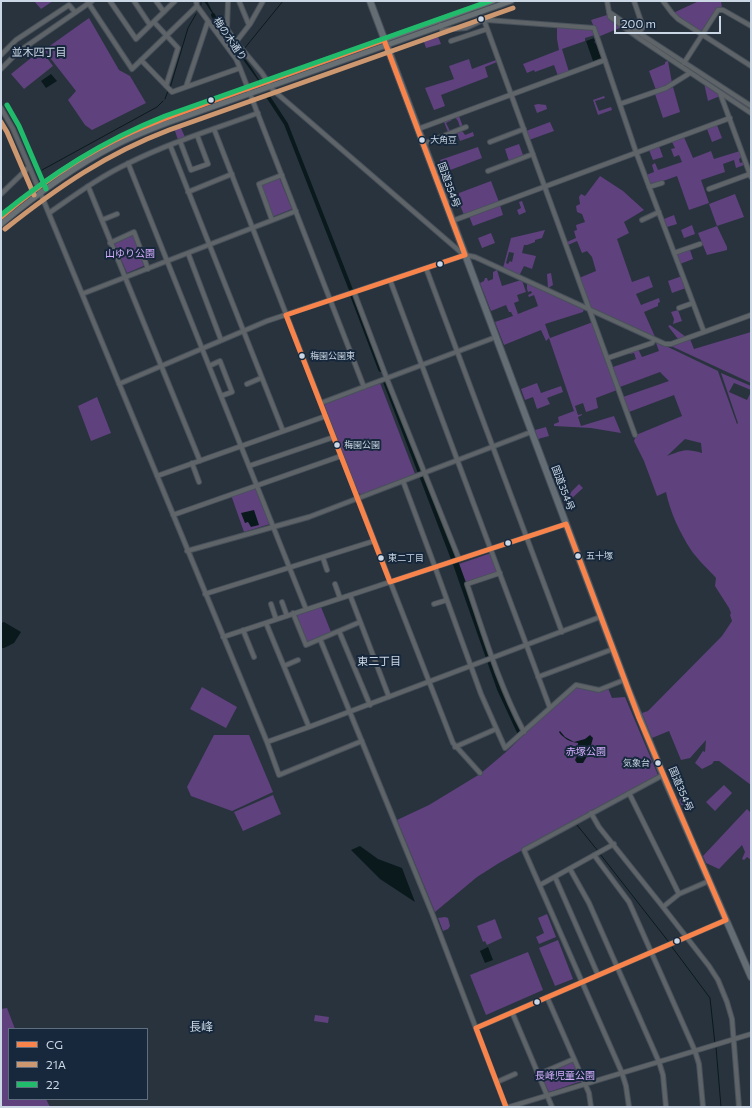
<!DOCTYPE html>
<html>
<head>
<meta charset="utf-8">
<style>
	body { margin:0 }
	#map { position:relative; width:752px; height:1108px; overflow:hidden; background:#29333e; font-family:Commissioner,sans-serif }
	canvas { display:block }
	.frame { position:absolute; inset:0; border:2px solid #cbd7e4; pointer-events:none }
	.legend { position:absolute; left:8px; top:1028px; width:140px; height:72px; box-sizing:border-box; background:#17283c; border:1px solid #5f6e7f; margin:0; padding:5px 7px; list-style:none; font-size:12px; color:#cbd7e4 }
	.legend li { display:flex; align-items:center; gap:8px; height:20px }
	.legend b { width:20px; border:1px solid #5f6e7f }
	.scale { position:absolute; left:614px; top:16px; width:107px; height:18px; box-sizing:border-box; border:2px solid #cbd7e4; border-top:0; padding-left:5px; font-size:12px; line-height:14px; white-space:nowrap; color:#cbd7e4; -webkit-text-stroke:3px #17283c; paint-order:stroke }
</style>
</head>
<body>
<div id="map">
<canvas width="752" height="1108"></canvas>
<div class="frame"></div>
<ul class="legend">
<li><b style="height:5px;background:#f8844c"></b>CG</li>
<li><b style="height:5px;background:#cd976f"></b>21A</li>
<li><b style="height:5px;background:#20bc6c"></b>22</li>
</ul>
<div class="scale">200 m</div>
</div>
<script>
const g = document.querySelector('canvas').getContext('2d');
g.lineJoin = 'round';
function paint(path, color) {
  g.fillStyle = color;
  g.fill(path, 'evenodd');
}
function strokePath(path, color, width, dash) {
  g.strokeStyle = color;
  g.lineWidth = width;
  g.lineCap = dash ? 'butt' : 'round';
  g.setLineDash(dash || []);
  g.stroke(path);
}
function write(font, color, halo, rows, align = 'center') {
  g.font = font + ' Commissioner,"Noto Sans JP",sans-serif';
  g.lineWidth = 4;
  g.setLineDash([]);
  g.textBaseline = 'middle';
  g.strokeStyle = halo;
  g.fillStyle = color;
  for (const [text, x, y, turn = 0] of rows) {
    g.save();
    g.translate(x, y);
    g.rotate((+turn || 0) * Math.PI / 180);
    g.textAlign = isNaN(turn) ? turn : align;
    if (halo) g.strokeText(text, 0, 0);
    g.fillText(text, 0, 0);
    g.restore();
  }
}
paint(new Path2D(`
	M 34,1 L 53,1 L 41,9 Z
	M 699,1 L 721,1 L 722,8 L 717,8 L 701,32 L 673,13 Z
	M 607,15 L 622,27 L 598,37 L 591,20 Z
	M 89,18 L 119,70 L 130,76 L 146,103 L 92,130 L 85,125 L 68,100 L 76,91 L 44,50 Z
	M 557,27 L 591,29 L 595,35 L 585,38 L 585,41 L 562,49 L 569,72 L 558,76 L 554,65 L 535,72 L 534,70 L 527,73 L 523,64 L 559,50 L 557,39 Z
	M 437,34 L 441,44 L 426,48 L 423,39 Z
	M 41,50 L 53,66 L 24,89 L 11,74 Z
	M 469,59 L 472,69 L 496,60 L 497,62 L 485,67 L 488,77 L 441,95 L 445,106 L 434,110 L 425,88 L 454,79 L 449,66 Z
	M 668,61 L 672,83 L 656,90 L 649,71 L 665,64 L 665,62 Z
	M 704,83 L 719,93 L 720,96 L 708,101 Z
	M 673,87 L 680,112 L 663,118 L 655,94 Z
	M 604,96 L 605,98 L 595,101 L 599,111 L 611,107 L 612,110 L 598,115 L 593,100 Z
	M 538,104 L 546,105 L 547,109 L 537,113 L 534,105 Z
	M 459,116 L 463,127 L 448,132 L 444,122 L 451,119 L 452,120 L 446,123 L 450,131 L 460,127 L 458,121 L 455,117 Z
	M 550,122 L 554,131 L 529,140 L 526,131 Z
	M 717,125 L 722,138 L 712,142 L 707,129 Z
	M 180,126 L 185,137 L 178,140 L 174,128 Z
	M 461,131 L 463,132 L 465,135 L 473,132 L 474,136 L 460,141 L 457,133 Z
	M 684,137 L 693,158 L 711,151 L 714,159 L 740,151 L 742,157 L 739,159 L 740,163 L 743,162 L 744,165 L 736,168 L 734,160 L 723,164 L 725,172 L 701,180 L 709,203 L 689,210 L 677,176 L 652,185 L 650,184 L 646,175 L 654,172 L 652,165 L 655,163 L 658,170 L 682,162 L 679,155 L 674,157 L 671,149 L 675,148 L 672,142 Z
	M 519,144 L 523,155 L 509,161 L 505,149 Z
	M 659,146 L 663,157 L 653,160 L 649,150 Z
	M 478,147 L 482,158 L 445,172 L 440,160 Z
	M 600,176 L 623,191 L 644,210 L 624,222 L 629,233 L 617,239 L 632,282 L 649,276 L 653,287 L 636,294 L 641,305 L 659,298 L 660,302 L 658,303 L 658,306 L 644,312 L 656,339 L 591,309 L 579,278 L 596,271 L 592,257 L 587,251 L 582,253 L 577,241 L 568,245 L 567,242 L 576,238 L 574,231 L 577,230 L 576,225 L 585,222 L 582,214 L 577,212 L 576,206 L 580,204 L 579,197 L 581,194 L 585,196 Z
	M 279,177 L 292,209 L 272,217 L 259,185 Z
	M 491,181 L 499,202 L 464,215 L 458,200 L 459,198 L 459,193 Z
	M 735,194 L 744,217 L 717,226 L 727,247 L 727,250 L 707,255 L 698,233 L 717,226 L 709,204 Z
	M 522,201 L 526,212 L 519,215 L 517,210 L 521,208 L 519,202 Z
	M 500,205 L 503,215 L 473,226 L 469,216 Z
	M 674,215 L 677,224 L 667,227 L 664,219 Z
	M 692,225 L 695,234 L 684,238 L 681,230 Z
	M 545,230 L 542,238 L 535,240 L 535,242 L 527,245 L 524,245 L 522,253 L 536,256 L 532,269 L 524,266 L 519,276 L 503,268 L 511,238 ZM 509,252 L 514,253 L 512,262 L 510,261 L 508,264 L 506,263 Z
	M 491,233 L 495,243 L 482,248 L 478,238 Z
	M 133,235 L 146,265 L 127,273 L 114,243 Z
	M 690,250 L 693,259 L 680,264 L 677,254 Z
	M 497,270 L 502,286 L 521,280 L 523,283 L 526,292 L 517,295 L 519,301 L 514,303 L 518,314 L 538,306 L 534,295 L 529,297 L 528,295 L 532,293 L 531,291 L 528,292 L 527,289 L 527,283 L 584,309 L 583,312 L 545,324 L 550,338 L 593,322 L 617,390 L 596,398 L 598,408 L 586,412 L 583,403 L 575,406 L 578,415 L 582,414 L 582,415 L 578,417 L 581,426 L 614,416 L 621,433 L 591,428 L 554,426 L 554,424 L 559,422 L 558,417 L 574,411 L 549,338 L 546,341 L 541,330 L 504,345 L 495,322 L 513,316 L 511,312 L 509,312 L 506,305 L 491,311 L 480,283 L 484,281 L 485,278 L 487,278 L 488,281 L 493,279 L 493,272 Z
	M 551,273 L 553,285 L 548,288 L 547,274 Z
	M 682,276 L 686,288 L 672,293 L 668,281 Z
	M 678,310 L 682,321 L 673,324 L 674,319 L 671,312 Z
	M 670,325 L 686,337 L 678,339 L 668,326 Z
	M 751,332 L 751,383 L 671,346 L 690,339 L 694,349 Z
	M 656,343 L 668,347 L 718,371 L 720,377 L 737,424 L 738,423 L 721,373 L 751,386 L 751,390 L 734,383 L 729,392 L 747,400 L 751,392 L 751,785 L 719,761 L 714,761 L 712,764 L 702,769 L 695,763 L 703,751 L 705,752 L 706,740 L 690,758 L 681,760 L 669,731 L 652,738 L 642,713 L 648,711 L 722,636 L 732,621 L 730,615 L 731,613 L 729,608 L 715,586 L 716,578 C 708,569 698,560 691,550 C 680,533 670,512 666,492 L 657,496 L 644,461 L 634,441 L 636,435 L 682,416 L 674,395 L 629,412 L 623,397 L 669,381 L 660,372 L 620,387 L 613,367 L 636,359 L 634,353 L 630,354 L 629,353 L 638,349 L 642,357 L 659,351 ZM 685,439 L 701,443 L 702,453 C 686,448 682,450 667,456 Z
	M 380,383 L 415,474 L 362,495 L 357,492 L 324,404 Z
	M 537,383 L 541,393 L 561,386 L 563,392 L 547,398 L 550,404 L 537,409 L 533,397 L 525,400 L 521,389 Z
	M 97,397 L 111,433 L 91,441 L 78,406 Z
	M 546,427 L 549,436 L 538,439 L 535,430 Z
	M 579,484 L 583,488 L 570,500 L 568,495 Z
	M 256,487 L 270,524 L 244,532 L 231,495 Z
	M 491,553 L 497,572 L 466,582 L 459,564 Z
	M 321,607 L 331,632 L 306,643 L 297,615 Z
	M 202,687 L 237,707 L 226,728 L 190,709 Z
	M 572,688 L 608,688 L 612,698 L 625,697 L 658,775 L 499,863 L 477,877 L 435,912 L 397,820 L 429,805 L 480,774 L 506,752 Z
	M 214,735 L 249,735 L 273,792 L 232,811 L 191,796 L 187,787 Z
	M 724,785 L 732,793 L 715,811 L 706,802 Z
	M 273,795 L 281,814 L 243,831 L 234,812 Z
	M 685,795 L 690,805 L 681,805 L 679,800 Z
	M 747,809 L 751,813 L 751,860 L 747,857 L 744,860 L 742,859 L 745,852 L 742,845 L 719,869 L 706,863 L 703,856 Z
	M 547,914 L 556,937 L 539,944 L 536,937 L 544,933 L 538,918 Z
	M 445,917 L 448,918 L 450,926 L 448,929 L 443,931 L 438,918 Z
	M 495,919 L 502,938 L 487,945 L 485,941 L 483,942 L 477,926 Z
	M 558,940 L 573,979 L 555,986 L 539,948 Z
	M 528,952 L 543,990 L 486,1015 L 470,975 Z
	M 7,1008 L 15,1029 L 9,1029 L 9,1099 L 46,1099 L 50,1107 L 1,1107 L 1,1009 Z
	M 315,1015 L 329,1017 L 328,1023 L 314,1021 Z
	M 572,1061 L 582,1081 L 549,1092 L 541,1075 Z`), '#5f417d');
paint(new Path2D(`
	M 204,1 L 207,1 L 219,24 L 251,67 L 268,94 L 239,54 Z
	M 613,16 L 663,51 L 751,108 L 751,110 L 637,36 Z
	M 594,38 L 595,41 L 594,42 L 596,44 L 601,58 L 593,61 L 586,41 Z
	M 51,74 L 57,81 L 46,88 L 41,81 Z
	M 254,510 L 259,525 L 251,527 L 248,522 L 245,523 L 241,513 Z
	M 4,622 L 21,632 L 14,643 L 4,648 L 1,648 L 1,623 Z
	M 560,731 L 565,737 L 574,742 L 585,739 L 590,735 L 593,738 L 589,753 L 583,763 L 577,763 L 575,760 L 577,756 L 580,754 L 580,751 L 577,749 L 578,743 C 570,742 563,738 559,732 Z
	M 360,846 L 378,859 L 402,868 L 415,902 L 380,879 L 351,850 Z
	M 488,947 L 493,960 L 485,963 L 480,951 Z`), '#0a1a1c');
strokePath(new Path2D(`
	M 201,5 L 201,1
	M 218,24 L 221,29
	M 223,31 L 232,44
	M 244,49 L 283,1
	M 170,88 L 188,28 L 196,14
	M 165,99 L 168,91
	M 42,170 L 157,107 L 163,101
	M 577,825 L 598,851
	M 600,854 L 668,941
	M 672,947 L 710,998 L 715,1044
	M 716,1047 L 721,1107`), '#0a1a1c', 1);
strokePath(new Path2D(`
	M 213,15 L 218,24
	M 267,95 L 286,124 L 353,295`), '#0a1a1c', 4);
strokePath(new Path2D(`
	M 353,295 L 381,369
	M 385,379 L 456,564 L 500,689 L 520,732`), '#0a1a1c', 6);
const minor = new Path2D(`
	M 87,1 L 132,69 L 197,6
	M 110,1 L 136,39 L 175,1
	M 134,1 L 150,25
	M 156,1 L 164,12
	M 196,1 L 197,6 L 236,59 L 240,68 L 364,387
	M 228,1 L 227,29 L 236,42 L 262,73 L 273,90 L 464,255
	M 239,1 L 249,25
	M 607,1 L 610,17 L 640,39 L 751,113
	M 634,1 L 643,27 L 639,33
	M 663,1 L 672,13 L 678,19 L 751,66
	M 609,12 L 639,33 L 751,106
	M 484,20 L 635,435
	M 154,22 L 178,48 L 166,86
	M 440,25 L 442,30 L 466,28 L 483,20 L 487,20 L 594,28 L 636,152 L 704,332
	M 216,31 L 227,29
	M 451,41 L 487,29
	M 236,42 L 250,24 L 263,1
	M 1,55 L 16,40 L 69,5 L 75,12
	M 141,60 L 172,92 L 240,68
	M 684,63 L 718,10 L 723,10 L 751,26
	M 1,69 L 18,52 L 92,1
	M 186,87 L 208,21
	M 720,93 L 751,177
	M 620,104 L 666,88 L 690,73
	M 1,108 L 13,129 L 40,192 L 267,742 L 309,727 L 600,617
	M 214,129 L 453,743 L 480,773
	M 418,129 L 605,60
	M 180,141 L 191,170 L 208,164 L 197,135
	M 490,142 L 524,129
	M 423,144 L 466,127
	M 170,145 L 283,431
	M 128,163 L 306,609
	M 488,171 L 533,154
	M 88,186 L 200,461
	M 649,187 L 662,183
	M 709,189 L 750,174
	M 188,192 L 232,174
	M 1,194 L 29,167
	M 49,213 C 75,195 101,176 129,163 C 171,142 215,129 258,113
	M 102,220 L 117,214
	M 272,220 L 259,184 L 282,175
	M 642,220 L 659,212
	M 452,221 L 730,118
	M 110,243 L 134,232 L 148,269
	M 188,253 L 221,340
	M 674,253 L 700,244
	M 426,268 L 562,632
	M 390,280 L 550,708
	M 354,292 L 387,379 L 459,559
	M 82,294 L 296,211
	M 679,308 L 693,303
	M 608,358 L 652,343 L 654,340
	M 209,366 L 220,361 L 232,392 L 221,396
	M 119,384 L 267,321 L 465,255 L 475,257 L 665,344 L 671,344 L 751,315
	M 247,384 L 261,378
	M 321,403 L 496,337
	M 192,463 L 199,482
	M 249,466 L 334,437
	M 157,476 L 326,416
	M 403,481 L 435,567 L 481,694 L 505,748 L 576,685 L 599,690 L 624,680
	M 173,515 L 341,456
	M 187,551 L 309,517 L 531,432
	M 323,558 L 327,570
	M 500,573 L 467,584 C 484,634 499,685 524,732
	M 335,584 L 340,598
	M 205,594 L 374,541
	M 350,595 L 389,697
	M 282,602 L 287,616
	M 271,604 L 276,619
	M 434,604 L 447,600
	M 293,613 L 306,645 L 360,622
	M 266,623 L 309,727
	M 243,630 L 254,657
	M 339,631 L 370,705
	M 223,637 L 566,524
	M 320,639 L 432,913 L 506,1107
	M 284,666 L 298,660
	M 538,677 L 613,649
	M 267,742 L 279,775 L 362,741
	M 455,747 L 496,729
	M 629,793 L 679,894
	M 591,813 L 599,827 L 663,907 L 709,966 L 718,980 L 727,1002 L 732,1019 L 739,1107
	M 594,855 L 629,902 L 695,1051 L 699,1064 L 703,1107
	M 570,869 L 589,903 L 659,1062 L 663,1075 L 666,1107
	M 555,877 L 598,975
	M 540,885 L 614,844
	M 663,907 L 679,894 L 709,881
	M 547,997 L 589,1093 L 591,1107
	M 512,1012 L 552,1107
	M 476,1028 L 726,920
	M 539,1074 L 574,1059
	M 497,1082 L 515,1074
	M 509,1107 L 751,1034
	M 629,1107 L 626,1086 L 622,1073 L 524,850 L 663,775`);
const major = new Path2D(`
	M 1,217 C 51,173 107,142 168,117 L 493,1
	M 1,224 C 36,195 73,167 114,146 C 131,137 149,130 167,123 L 511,1`);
const highway = new Path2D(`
	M 370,1 L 628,689 L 663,775 L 751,977`);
strokePath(minor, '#48515a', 6);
strokePath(major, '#48515a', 7);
strokePath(highway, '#48515a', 8);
strokePath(minor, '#5f6469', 4);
strokePath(major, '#697074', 5);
strokePath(highway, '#646d73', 6);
strokePath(new Path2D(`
	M 1,217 C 35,188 71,162 111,142 C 147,123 186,111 224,97 C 277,78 331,59 384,40 L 465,255
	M 286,315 L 390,582
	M 286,315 L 465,255
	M 566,524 L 639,718 L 726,920
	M 390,582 L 566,524
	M 476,1028 L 726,920
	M 476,1028 L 506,1107`), '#f8844c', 5);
strokePath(new Path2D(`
	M 1,122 L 7,132 L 34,195
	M 5,229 C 58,187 106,154 169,130 L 513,8`), '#cd976f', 5);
strokePath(new Path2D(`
	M 7,105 L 19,126 L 46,189
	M 1,215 C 53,173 102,141 165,116 L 490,1`), '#20bc6c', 5);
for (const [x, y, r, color] of [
	[481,19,3.5,"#cbd7e4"],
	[211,100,3.5,"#cbd7e4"],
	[422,140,3.5,"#cbd7e4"],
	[440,264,3.5,"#cbd7e4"],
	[302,356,3.5,"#cbd7e4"],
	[337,445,3.5,"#cbd7e4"],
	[508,543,3.5,"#cbd7e4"],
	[578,556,3.5,"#cbd7e4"],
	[381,558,3.5,"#cbd7e4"],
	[658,763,3.5,"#cbd7e4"],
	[677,941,3.5,"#cbd7e4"],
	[537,1002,3.5,"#cbd7e4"]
]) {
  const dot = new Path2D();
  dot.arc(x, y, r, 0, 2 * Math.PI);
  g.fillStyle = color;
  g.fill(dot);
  strokePath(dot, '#17283c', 1.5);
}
write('9px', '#cbd7e4', '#17283c', [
	["大角豆",430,140],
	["梅園公園東",310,356],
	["梅園公園",344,445],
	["五十塚",586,556],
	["東二丁目",388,558],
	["気象台",650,763,"right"]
], 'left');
write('10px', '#cbd7e4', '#17283c', [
	["梅の木通り",230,39,56],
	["国道354号",449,185,70],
	["国道354号",563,488,69],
	["国道354号",681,789,67]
]);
write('10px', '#d6aefe', '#17283c', [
	["山ゆり公園",130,254],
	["赤塚公園",586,752],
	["長峰児童公園",565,1076]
]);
write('11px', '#cbd7e4', '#17283c', [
	["並木四丁目",39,52],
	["東二丁目",379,661]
]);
write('12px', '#cbd7e4', '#17283c', [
	["長峰",201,1027]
]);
</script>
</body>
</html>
